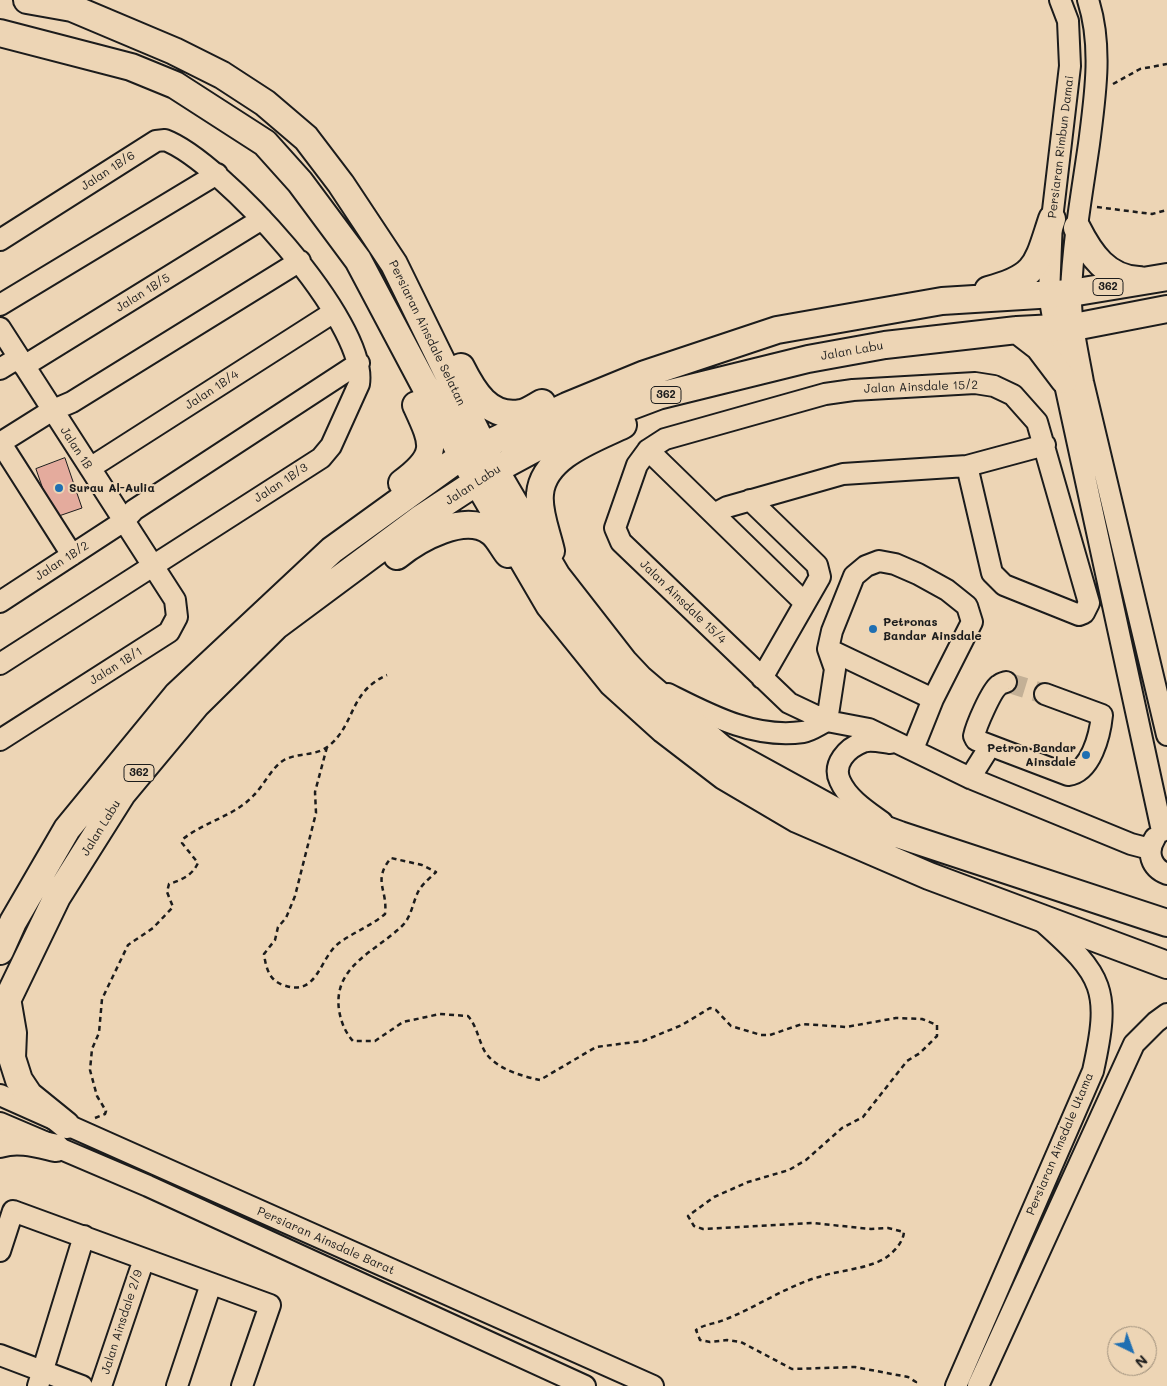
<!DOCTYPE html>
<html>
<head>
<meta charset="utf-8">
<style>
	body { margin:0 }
	#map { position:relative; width:1167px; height:1386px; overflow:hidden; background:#edd5b5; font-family:Mali,sans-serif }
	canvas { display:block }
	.north { position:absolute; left:1107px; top:1326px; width:50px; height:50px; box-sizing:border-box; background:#edd5b5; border:1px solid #998b78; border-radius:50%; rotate:138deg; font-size:14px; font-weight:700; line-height:20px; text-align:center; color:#1c1c1c }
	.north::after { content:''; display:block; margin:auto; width:18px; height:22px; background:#1f6fb2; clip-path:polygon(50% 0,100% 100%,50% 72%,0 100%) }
</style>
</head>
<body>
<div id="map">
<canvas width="1167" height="1386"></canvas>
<div class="north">N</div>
</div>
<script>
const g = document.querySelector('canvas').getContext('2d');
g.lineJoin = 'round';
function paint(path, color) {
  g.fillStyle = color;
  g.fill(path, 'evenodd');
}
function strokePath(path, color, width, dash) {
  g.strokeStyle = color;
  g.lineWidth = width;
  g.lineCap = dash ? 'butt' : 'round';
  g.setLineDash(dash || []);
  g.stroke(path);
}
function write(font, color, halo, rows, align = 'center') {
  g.font = font + ' Mali,sans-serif';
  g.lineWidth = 4;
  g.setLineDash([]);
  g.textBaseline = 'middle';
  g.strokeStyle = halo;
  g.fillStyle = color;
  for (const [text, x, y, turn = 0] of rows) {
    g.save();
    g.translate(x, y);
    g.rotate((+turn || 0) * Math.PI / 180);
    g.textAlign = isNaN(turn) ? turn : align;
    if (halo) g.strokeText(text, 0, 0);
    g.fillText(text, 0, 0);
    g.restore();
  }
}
const building = new Path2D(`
	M 65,458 L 82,508 L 53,518 L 36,469 Z`);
paint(building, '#e4ab9d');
strokePath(building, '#1c1c1c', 1);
strokePath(new Path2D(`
	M 1006,682 L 1045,694`), '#c3b096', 20, [20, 10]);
const minor = new Path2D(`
	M 1060,0 L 1068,21 L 1070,66 L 1052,219 L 1049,295 L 1064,380 L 1162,831
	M 1088,0 C 1103,46 1095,97 1089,144 C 1082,193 1073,242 1071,292 C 1070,322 1078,353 1083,382 L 1167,735
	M 0,240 L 156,141 L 165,140 C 221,161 369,323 359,384 L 331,446 L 321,458 L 0,664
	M 0,305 L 217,174
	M 0,328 L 175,600 L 177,617 L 169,632 L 0,740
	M 24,366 L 262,219
	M 0,369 L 18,358
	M 0,442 L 72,555
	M 0,443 L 51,411 L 72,402 L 300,261
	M 648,450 L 805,603
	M 967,466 L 992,573 L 1004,585 L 1079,615 L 1084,613 L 1089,603 L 1037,422 L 1013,395 L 994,386 L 975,383 L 853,390 L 825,394 L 665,439 L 648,450 L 637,465 L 615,528 L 621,542 L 789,703 L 827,721 L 869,729 L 970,778 L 1131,844 L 1150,849
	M 90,468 L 334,312
	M 750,500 L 817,565 L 820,577 L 762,678
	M 714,514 L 727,507 L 843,474 L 967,466 L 1045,445
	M 0,602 L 124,521 L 134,510 L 359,363
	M 828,649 L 933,699
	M 1006,682 C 1006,682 999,684 999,685 C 991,691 976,726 974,736 L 976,740 L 1068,775 C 1091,772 1100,735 1102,715 L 1045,694
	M 668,694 C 710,715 754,739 803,732 C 811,731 820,724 827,721
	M 827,721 L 835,669 L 828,649 L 832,631 L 854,576 L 866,566 L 879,561 L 895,564 L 918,574 L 947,590 L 967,606 L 972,622 L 933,699 L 913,749
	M 970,778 L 990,746
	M 882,822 C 867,811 848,799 840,781 C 832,764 847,748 863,742 C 870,739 882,742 890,743
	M 1155,838 C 1146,852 1151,868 1167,874
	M 0,1095 L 653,1386
	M 0,1123 L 148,1186 L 585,1386
	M 0,1251 L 13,1211 L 270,1305 L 242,1386
	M 0,1355 L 82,1386
	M 38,1386 L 84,1236
	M 101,1386 L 144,1259
	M 177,1386 L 211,1284
	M 956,1386 L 1093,1071 C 1111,990 1104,976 1043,922
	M 978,1386 L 1134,1044 L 1156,1022 L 1167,1014`);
const major = new Path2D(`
	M 27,0 L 72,8 L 174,51 L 222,75 L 265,103 L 306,138 L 341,184 L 394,264 L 495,470 L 557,576 L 624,662 L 640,679 L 722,749 L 835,811 L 900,835 L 1167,923
	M 0,33 L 131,67 L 175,85 L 265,143 L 300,182 L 358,260 L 462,456 L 549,605 L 612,683 L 664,730 L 724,776 L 797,819 L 929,876 L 1167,965
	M 1077,228 C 1090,254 1107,279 1139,280
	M 988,290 C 1038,277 1037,264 1052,219
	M 1017,330 L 1039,347 L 1064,380
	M 461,367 C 473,391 489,419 521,413 C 528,412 536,406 542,403
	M 402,483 C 440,455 434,444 416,405
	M 551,551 C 547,533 538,512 540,494 C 543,456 594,439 623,425
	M 397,556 C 418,539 465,512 491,532 C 498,537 503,548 508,554
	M 0,951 L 13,922 L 67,829 L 177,695 L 332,550 L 462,456 L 567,406 L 645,374 L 777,330 L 942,301 L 1071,293 L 1167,277
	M 7,998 L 13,1033 L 12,1058 L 19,1080 L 29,1095 L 66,1125
	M 0,1015 L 57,897 L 122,794 L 197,704 L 276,626 L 420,519 L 495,470 L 573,428 L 658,396 L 808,359 L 885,345 L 1017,330 L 1074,327 L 1167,309
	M 0,1144 C 18,1138 38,1144 56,1148`);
strokePath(minor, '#1c1c1c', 24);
strokePath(major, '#1c1c1c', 30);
strokePath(new Path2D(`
	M 1113,84 L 1140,69 L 1167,64
	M 1097,207 L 1152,214 L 1167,210
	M 327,747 L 315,792 L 316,813 L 295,896 L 286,918 L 278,927 L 275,940 L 264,954 C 266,968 269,980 283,985 C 318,998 319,958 339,943 C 354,932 371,926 385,914 C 388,889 372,881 391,858 L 422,865 L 436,872 C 430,878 422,884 418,892 C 413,902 411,918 402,926 C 375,952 333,966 339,1010 C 341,1022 345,1032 353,1041 L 375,1041 L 403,1022 L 440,1014 L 468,1016 C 476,1025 478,1037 483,1048 C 492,1068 521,1076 540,1080 L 596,1047 L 643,1041 L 682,1025 L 710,1008 L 716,1010 L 731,1026 L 761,1035 L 770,1035 L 802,1024 L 846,1027 L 896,1018 L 922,1019 L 937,1025 L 937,1036 L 920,1053 L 907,1061 L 863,1117 L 842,1128 L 806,1160 L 789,1170 L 748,1182 L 714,1197 L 688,1216 L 694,1226 L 703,1229 L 813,1223 L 871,1229 L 888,1228 L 904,1232 C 903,1243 893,1253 884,1259 C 865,1269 842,1270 822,1276 C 788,1285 757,1307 724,1320 C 714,1324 705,1324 696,1330 L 700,1340 L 710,1342 L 727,1340 L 741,1342 L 792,1369 L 855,1367 L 908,1377 L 916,1382 L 914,1386
	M 95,1118 L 105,1114 L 106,1111 L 97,1096 L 90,1070 L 92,1049 L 99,1033 L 102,999 L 128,945 L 153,928 L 173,907 L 167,892 L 169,884 C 181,880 192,876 198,863 L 182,843 L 183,839 C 204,822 235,816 254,795 C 264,785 272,767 284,760 C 299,752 316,757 330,745 C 356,722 349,692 387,675`), '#1c1c1c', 2.5, [5, 4]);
strokePath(minor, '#edd5b5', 20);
strokePath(major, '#edd5b5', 26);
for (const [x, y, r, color] of [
	[59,488,5,"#1f6fb2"],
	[873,629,5,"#1f6fb2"],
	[1086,755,5,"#1f6fb2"]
]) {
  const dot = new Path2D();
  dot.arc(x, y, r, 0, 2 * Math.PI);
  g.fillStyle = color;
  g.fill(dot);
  strokePath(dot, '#edd5b5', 2);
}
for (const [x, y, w] of [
	[1108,287,30],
	[666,395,30],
	[139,773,30]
]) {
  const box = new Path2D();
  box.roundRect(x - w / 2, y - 8.5, w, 17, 4);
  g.fillStyle = '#edd5b5';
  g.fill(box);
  strokePath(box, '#1c1c1c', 1);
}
write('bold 11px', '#1c1c1c', null, [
	["362",1108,287],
	["362",666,395],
	["362",139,773]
]);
write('12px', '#1c1c1c', '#edd5b5', [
	["Persiaran Rimbun Damai",1061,147,-83],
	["Jalan 1B/6",108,171,-33],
	["Jalan 1B/5",143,293,-32],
	["Persiaran Ainsdale Selatan",427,333,64],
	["Jalan Labu",852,351,-10],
	["Jalan Ainsdale 15/2",921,387,-2],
	["Jalan 1B/4",212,390,-33],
	["Jalan 1B",76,448,57],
	["Jalan 1B/3",281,483,-33],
	["Jalan Labu",473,485,-33],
	["Jalan 1B/2",62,561,-33],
	["Jalan Ainsdale 15/4",683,602,44],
	["Jalan 1B/1",116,666,-32],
	["Jalan Labu",101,828,-58],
	["Persiaran Ainsdale Utama",1060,1144,-67],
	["Persiaran Ainsdale Barat",326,1241,24],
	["Jalan Ainsdale 2/9",122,1322,-72]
]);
write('bold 12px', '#1c1c1c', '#edd5b5', [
	["Surau Al-Aulia",69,488],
	["Petronas",883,622],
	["Bandar Ainsdale",883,636],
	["Petron Bandar",1076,748,"right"],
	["Ainsdale",1076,762,"right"]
], 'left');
</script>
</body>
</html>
